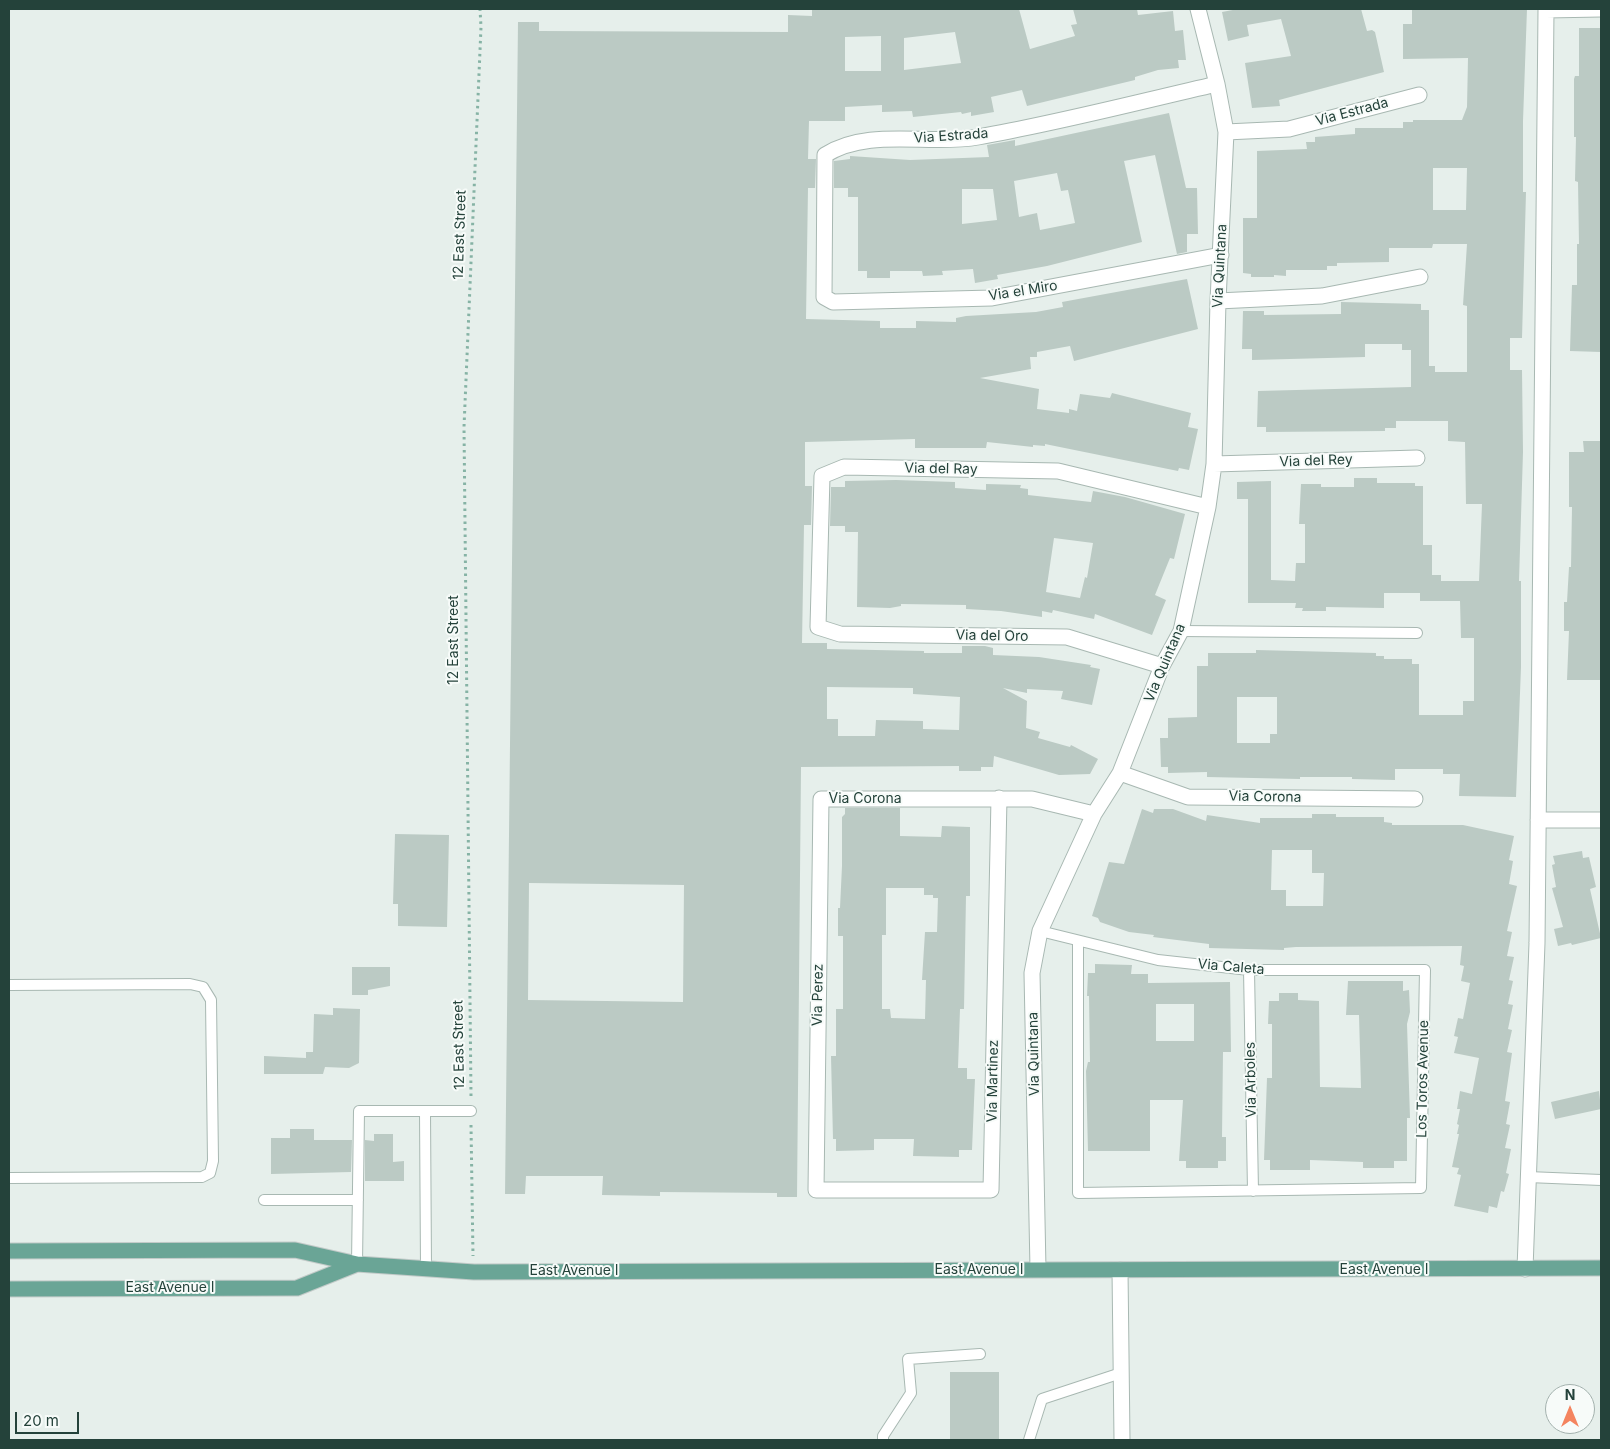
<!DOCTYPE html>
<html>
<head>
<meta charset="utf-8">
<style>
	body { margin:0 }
	#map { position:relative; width:1610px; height:1449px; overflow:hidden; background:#e6efeb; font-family:Inter,sans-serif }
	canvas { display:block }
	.frame { position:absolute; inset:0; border:10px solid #24423a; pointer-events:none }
	.north { position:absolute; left:1545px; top:1384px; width:50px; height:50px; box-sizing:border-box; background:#f7fbf9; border:1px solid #a3b1ad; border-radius:50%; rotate:0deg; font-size:14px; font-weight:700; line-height:20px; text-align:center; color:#24423a }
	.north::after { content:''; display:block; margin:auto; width:18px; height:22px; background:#f4845f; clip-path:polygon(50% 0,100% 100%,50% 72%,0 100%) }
	.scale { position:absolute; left:15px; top:1412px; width:64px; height:22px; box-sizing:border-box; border:2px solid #24423a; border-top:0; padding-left:6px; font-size:15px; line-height:18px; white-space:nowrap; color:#24423a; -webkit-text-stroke:4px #f7fbf9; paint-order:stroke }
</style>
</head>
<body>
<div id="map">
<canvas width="1610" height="1449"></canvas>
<div class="frame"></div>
<div class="north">N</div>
<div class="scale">20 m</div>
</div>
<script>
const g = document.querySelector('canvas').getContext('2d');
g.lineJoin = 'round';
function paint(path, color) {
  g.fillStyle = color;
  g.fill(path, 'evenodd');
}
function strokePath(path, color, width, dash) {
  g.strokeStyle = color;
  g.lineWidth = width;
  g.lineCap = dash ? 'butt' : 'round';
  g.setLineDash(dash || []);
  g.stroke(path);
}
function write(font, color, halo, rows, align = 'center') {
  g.font = font + ' Inter,sans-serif';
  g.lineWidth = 4;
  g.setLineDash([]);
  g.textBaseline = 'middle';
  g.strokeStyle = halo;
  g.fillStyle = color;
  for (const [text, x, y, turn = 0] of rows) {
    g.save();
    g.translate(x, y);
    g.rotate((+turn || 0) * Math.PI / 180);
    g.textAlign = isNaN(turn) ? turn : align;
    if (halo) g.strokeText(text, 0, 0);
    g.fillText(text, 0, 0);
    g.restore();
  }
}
paint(new Path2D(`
	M 812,9 L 1019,9 L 1030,49 L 1075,36 L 1071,25 L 1077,24 L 1073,9 L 1137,9 L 1138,15 L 1173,11 L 1175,31 L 1183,30 L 1186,60 L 1178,60 L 1179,68 L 1158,70 L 1135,77 L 1135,80 L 1027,106 L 1022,90 L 991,97 L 994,112 L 971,116 L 971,112 L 962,114 L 961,112 L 913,117 L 912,111 L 882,112 L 882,105 L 845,107 L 845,121 L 809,121 L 808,159 L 816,159 L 815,188 L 808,188 L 806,319 L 880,321 L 880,328 L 916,328 L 916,321 L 956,322 L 956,318 L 966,316 L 1036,312 L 1063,307 L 1062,302 L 1187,279 L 1198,329 L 1074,361 L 1070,346 L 1037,352 L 1037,357 L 1030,357 L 1031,369 L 980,378 L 1039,389 L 1037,409 L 1069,413 L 1069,409 L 1077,411 L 1080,394 L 1110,398 L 1112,393 L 1191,413 L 1188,427 L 1198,429 L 1189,470 L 1179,468 L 1178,471 L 1045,444 L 1045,446 L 1033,445 L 1033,447 L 987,442 L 986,448 L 915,448 L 915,439 L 805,442 L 805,486 L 812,486 L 811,525 L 804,525 L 802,643 L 827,643 L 827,649 L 924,651 L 924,653 L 962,653 L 962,646 L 985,646 L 993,648 L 993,655 L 1039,657 L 1091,665 L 1090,667 L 1100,669 L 1092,705 L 1061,699 L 1063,691 L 1027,689 L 1027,693 L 1003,688 L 1027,701 L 1026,728 L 1040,732 L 1038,738 L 1070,747 L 1071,745 L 1098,759 L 1090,774 L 1059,775 L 994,756 L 993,767 L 981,767 L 981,771 L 959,771 L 959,766 L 801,767 L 797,1197 L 777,1197 L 777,1193 L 660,1192 L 660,1196 L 602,1195 L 603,1176 L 526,1176 L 525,1194 L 505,1194 L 518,22 L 539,22 L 539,31 L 788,32 L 788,15 L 812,16 ZM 955,32 L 961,63 L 904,70 L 904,38 ZM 881,36 L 881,71 L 845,71 L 845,37 ZM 827,687 L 913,688 L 913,694 L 960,697 L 959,730 L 923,729 L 923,721 L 876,720 L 875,736 L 838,736 L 838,719 L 827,719 ZM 529,883 L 684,885 L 683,1002 L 528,1000 Z
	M 1238,9 L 1361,9 L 1367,31 L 1372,30 L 1375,32 L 1384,72 L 1279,100 L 1280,106 L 1252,108 L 1245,63 L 1291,56 L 1281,19 L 1247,25 L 1249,36 L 1228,41 L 1222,12 Z
	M 1412,9 L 1527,9 L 1523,121 L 1523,192 L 1526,192 L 1522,338 L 1510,338 L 1510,370 L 1522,370 L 1523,452 L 1519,581 L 1521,581 L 1521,667 L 1516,797 L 1459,796 L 1460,774 L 1443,774 L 1443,769 L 1395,769 L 1395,780 L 1352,779 L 1352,777 L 1300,777 L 1300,779 L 1207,777 L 1207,772 L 1168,773 L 1168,767 L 1161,767 L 1160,738 L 1168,738 L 1168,718 L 1197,717 L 1197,666 L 1208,666 L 1208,653 L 1256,653 L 1256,650 L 1376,653 L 1376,656 L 1384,656 L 1384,659 L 1412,659 L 1412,664 L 1419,664 L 1419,715 L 1463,715 L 1463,701 L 1474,701 L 1474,638 L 1461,638 L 1460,601 L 1420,601 L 1420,593 L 1384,593 L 1384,608 L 1326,607 L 1326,611 L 1302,611 L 1303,608 L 1295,608 L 1296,603 L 1248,603 L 1248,499 L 1237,499 L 1237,482 L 1271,481 L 1271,580 L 1295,581 L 1296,563 L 1305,563 L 1305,524 L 1299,524 L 1301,484 L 1321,484 L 1321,487 L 1354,487 L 1354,478 L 1377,478 L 1377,483 L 1415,483 L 1415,486 L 1423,486 L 1423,545 L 1432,545 L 1432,575 L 1441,575 L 1441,581 L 1479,581 L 1482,504 L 1466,504 L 1465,442 L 1448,441 L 1448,421 L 1396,421 L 1396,428 L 1385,428 L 1385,431 L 1266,432 L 1266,427 L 1257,427 L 1258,391 L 1411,387 L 1411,350 L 1402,350 L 1402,344 L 1365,344 L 1365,357 L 1252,360 L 1252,349 L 1242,349 L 1243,311 L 1264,311 L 1264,315 L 1341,314 L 1341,302 L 1421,304 L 1421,310 L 1429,310 L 1429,366 L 1435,366 L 1435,372 L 1467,372 L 1467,306 L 1463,305 L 1467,244 L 1433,244 L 1432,248 L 1389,248 L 1389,262 L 1337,263 L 1337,266 L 1327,266 L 1327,270 L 1286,270 L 1286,276 L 1274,275 L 1274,277 L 1251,277 L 1251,274 L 1243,273 L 1243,218 L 1257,218 L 1257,151 L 1307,149 L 1306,142 L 1315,142 L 1315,137 L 1355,134 L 1355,128 L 1403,128 L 1403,122 L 1413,122 L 1413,120 L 1462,120 L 1467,107 L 1468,58 L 1403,59 L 1403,24 L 1412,24 ZM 1433,168 L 1467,168 L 1466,210 L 1433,210 ZM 1237,697 L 1277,697 L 1277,734 L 1270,734 L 1270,743 L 1237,743 Z
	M 1579,28 L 1601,28 L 1601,352 L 1570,351 L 1572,285 L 1577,285 L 1577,244 L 1579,244 L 1578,182 L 1575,181 L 1576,137 L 1574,137 L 1574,79 L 1575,76 L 1579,76 Z
	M 1169,113 L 1186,188 L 1197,188 L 1198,234 L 1187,234 L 1187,252 L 1177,254 L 1155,155 L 1124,161 L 1142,242 L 1047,266 L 997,275 L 998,279 L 975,283 L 973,269 L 942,271 L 943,275 L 923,276 L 922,271 L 890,271 L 890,278 L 867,278 L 867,271 L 858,271 L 858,197 L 848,197 L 848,188 L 834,188 L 834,161 L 850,159 L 850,156 L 910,160 L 989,157 L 987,145 L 1015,140 L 1015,146 ZM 1057,173 L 1061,191 L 1068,190 L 1075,223 L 1040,230 L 1037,213 L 1019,217 L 1014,181 ZM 962,189 L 993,189 L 997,220 L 962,224 Z
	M 1583,441 L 1601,441 L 1601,680 L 1567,680 L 1569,631 L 1564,631 L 1564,602 L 1567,602 L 1569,567 L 1571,567 L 1572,507 L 1569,507 L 1569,452 L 1584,452 Z
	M 896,480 L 955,482 L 955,488 L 986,490 L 986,484 L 1021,485 L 1020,488 L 1028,489 L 1028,495 L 1091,502 L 1093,491 L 1125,497 L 1185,514 L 1174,559 L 1170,558 L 1155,595 L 1166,600 L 1152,635 L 1095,614 L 1094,619 L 1053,610 L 1052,613 L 1042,611 L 1042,617 L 1001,611 L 966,609 L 966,605 L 901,604 L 901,606 L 890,608 L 857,607 L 858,532 L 845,532 L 845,526 L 830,526 L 831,487 L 845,487 L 845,481 ZM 1054,538 L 1093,543 L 1087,578 L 1085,577 L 1080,598 L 1046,592 Z
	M 845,808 L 900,808 L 900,836 L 941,837 L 942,826 L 970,827 L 970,896 L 966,896 L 964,1009 L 960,1009 L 958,1068 L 967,1068 L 967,1079 L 975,1079 L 974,1102 L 972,1150 L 959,1150 L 959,1157 L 913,1156 L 914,1139 L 874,1139 L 874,1150 L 836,1151 L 836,1139 L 833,1139 L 831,1056 L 836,1056 L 836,1009 L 843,1009 L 843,936 L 838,936 L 838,908 L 840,908 L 842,866 L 842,817 L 845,814 ZM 886,888 L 924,888 L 924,895 L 933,895 L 933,898 L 938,898 L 937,932 L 925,932 L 922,980 L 926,980 L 925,1019 L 891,1018 L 890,1009 L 882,1009 L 882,935 L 886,935 Z
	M 1142,809 L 1153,813 L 1154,809 L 1173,809 L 1206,821 L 1207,815 L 1260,823 L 1260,818 L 1312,818 L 1312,814 L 1336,814 L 1336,817 L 1384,817 L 1384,822 L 1392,823 L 1392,825 L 1463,825 L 1514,836 L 1509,860 L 1513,861 L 1509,884 L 1517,886 L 1507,931 L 1512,932 L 1507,956 L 1514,957 L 1509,980 L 1513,981 L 1508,1004 L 1513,1005 L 1508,1029 L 1512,1030 L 1507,1052 L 1512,1053 L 1505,1101 L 1510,1102 L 1506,1124 L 1510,1125 L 1505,1148 L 1511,1149 L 1506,1173 L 1509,1174 L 1504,1192 L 1501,1191 L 1497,1208 L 1489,1206 L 1488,1213 L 1454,1206 L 1461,1175 L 1457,1174 L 1459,1168 L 1452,1167 L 1459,1134 L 1457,1134 L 1459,1125 L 1457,1124 L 1460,1109 L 1457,1109 L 1460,1091 L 1472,1094 L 1479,1058 L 1454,1053 L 1458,1037 L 1454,1036 L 1458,1018 L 1463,1019 L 1470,983 L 1461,981 L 1464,966 L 1460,965 L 1462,946 L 1296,947 L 1284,948 L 1284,950 L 1209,948 L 1209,944 L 1153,937 L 1154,935 L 1129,932 L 1100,922 L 1098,918 L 1092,916 L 1109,862 L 1124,864 ZM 1272,850 L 1312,850 L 1312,873 L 1324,873 L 1323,906 L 1286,906 L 1286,890 L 1271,890 Z
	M 395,834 L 449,835 L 447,927 L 398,926 L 398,904 L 393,904 Z
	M 1582,851 L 1583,858 L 1589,857 L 1596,887 L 1590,889 L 1601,938 L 1572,945 L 1571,943 L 1558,946 L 1554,929 L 1563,927 L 1552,888 L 1556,887 L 1552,865 L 1555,864 L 1553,856 Z
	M 1095,964 L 1132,965 L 1131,974 L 1148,974 L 1148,983 L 1230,982 L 1231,1052 L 1223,1052 L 1222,1137 L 1226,1137 L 1226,1161 L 1218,1161 L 1218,1168 L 1186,1168 L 1186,1161 L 1179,1161 L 1183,1100 L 1150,1100 L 1150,1151 L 1088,1151 L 1086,1071 L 1088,1062 L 1090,1062 L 1089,996 L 1087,996 L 1088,973 L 1095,973 ZM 1156,1004 L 1194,1004 L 1194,1041 L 1156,1041 Z
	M 352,967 L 390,967 L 390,986 L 368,990 L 368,995 L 352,995 Z
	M 1348,981 L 1403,981 L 1403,991 L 1409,990 L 1410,1012 L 1407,1024 L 1410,1118 L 1407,1118 L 1407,1161 L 1394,1161 L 1394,1168 L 1363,1168 L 1363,1162 L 1310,1160 L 1310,1170 L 1270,1170 L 1270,1160 L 1264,1160 L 1267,1078 L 1272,1078 L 1272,1024 L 1268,1024 L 1269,1001 L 1279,1001 L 1279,993 L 1298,993 L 1298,1000 L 1319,1001 L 1320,1087 L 1361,1088 L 1359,1015 L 1346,1015 Z
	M 333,1008 L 360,1009 L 359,1063 L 349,1068 L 325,1067 L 323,1074 L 264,1074 L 264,1056 L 306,1058 L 306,1052 L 313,1052 L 314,1014 L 333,1015 Z
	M 1599,1091 L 1601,1109 L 1555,1119 L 1551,1102 Z
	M 290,1129 L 314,1129 L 314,1140 L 352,1140 L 351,1172 L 271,1174 L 271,1138 L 290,1138 Z
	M 374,1134 L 393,1134 L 393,1162 L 404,1161 L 404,1181 L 365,1181 L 365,1140 L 374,1141 Z
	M 950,1372 L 999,1372 L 999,1440 L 950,1440 Z`), '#bbcac4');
const service = new Path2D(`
	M 1181,631 L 1417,633
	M 1040,931 L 1158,960 L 1249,970 L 1425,970 L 1421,1188 L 1078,1193 L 1078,941
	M 1249,970 L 1253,1191
	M 9,985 L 190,984 L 203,987 L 211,1000 L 213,1161 L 210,1173 L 202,1177 L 9,1178
	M 425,1111 L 426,1268
	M 1528,1177 L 1601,1180
	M 264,1200 L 358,1200
	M 357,1264 L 359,1111 L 471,1111
	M 883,1440 L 883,1436 L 911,1393 L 908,1359 L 980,1354
	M 1029,1440 L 1042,1399 L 1121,1373`);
const minor = new Path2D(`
	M 1217,84 C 1138,102 1058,123 978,137 C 929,146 869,127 825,155 L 824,297 L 833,302 L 992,298 L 1221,255
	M 1226,132 L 1289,129 L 1419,95
	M 1218,301 L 1322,296 L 1420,277
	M 1214,464 L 1417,458
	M 1162,666 L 1067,637 L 840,634 L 818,627 L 822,476 L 844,467 L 1058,471 L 1208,507
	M 1120,773 L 1188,797 L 1415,799
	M 999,798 L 991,1190 L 816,1190 L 821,799 L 1032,799 L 1094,814
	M 1538,820 L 1601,820
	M 1038,1269 L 1032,973 L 1040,931 L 1094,814 L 1120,773 L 1162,666 L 1181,631 L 1208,507 L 1214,464 L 1218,301 L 1226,132 L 1217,84 L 1198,9
	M 1525,1269 L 1537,943 L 1546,10 L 1601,9
	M 1120,1270 L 1122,1440`);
const primary = new Path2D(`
	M 9,1251 L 295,1250 L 357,1264 L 474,1272 L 1601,1268
	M 9,1289 L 297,1288 L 357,1264`);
strokePath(service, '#a8b8b2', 12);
strokePath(minor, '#a8b8b2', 17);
strokePath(primary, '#c2cac8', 17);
strokePath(new Path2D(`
	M 471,1096 L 464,427 L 481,27 L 480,9
	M 471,1125 L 473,1256`), '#86b3a5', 3, [2.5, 4]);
strokePath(service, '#fff', 10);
strokePath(minor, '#fff', 15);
strokePath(primary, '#6aa596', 15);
write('14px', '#24423a', '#f7fbf9', [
	["Via Estrada",1352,112,-15],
	["Via Estrada",951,136,-4],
	["12 East Street",460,235,-88],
	["Via Quintana",1220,266,-87],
	["Via el Miro",1023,291,-9],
	["Via del Rey",1316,461,-2],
	["Via del Ray",941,469,1],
	["Via del Oro",992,636,1],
	["12 East Street",454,640,-90],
	["Via Quintana",1165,663,-67],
	["Via Corona",1265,797,1],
	["Via Corona",865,799],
	["Via Caleta",1231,967,5],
	["Via Perez",818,995,-89],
	["12 East Street",459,1045,-91],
	["Via Quintana",1034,1054,-91],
	["Los Toros Avenue",1423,1079,-89],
	["Via Arboles",1251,1080,-91],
	["Via Martinez",993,1081,-89],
	["East Avenue I",979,1270],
	["East Avenue I",1384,1270],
	["East Avenue I",574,1271],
	["East Avenue I",170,1288]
]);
</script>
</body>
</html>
